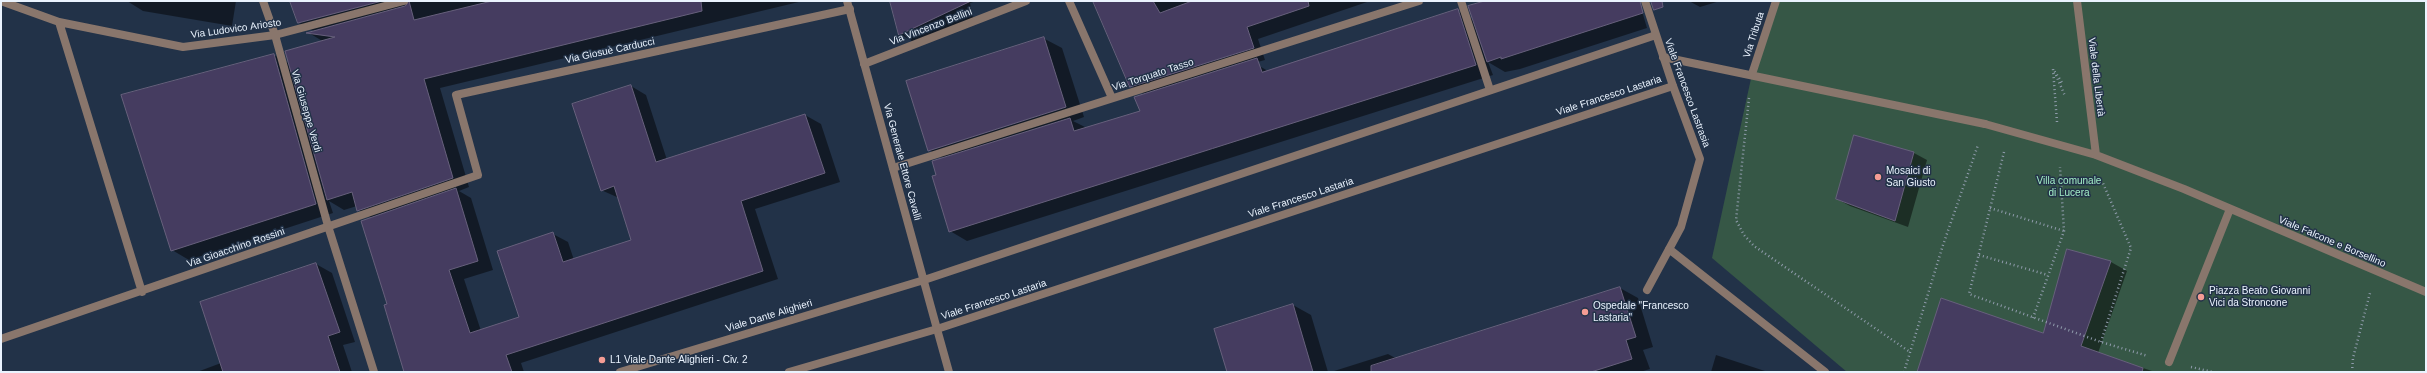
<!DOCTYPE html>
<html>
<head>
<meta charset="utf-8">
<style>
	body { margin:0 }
	#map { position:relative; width:2427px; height:373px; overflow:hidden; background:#223248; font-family:Arial,sans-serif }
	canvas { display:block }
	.frame { position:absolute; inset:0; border:2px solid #eaf3fe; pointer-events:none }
</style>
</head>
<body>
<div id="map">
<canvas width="2427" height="373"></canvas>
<div class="frame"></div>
</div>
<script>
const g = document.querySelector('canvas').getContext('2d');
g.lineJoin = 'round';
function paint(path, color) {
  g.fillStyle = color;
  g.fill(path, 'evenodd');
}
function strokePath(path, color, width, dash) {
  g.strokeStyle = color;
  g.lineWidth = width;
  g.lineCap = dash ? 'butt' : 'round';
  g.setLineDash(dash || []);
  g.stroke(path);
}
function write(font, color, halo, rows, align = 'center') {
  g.font = font + ' Arial,sans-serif';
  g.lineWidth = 3;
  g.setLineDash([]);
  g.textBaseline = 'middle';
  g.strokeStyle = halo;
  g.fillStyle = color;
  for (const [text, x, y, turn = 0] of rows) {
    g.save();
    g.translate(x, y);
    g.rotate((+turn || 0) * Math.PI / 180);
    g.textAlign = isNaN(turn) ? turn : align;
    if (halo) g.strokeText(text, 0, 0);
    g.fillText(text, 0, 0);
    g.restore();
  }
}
paint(new Path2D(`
	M 1776,1 L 2426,1 L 2426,372 L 1847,372 L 1712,258 L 1752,74 Z`), '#365746');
paint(new Path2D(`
	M 127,1 L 236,1 L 232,26 L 143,11 Z
	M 291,1 L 803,1 L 440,88 L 469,187 L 459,191 L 471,198 L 493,270 L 464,279 L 481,331 L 520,318 L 553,234 L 568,242 L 574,260 L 633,241 L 619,198 L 601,190 L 631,86 L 646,95 L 667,160 L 805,115 L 821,124 L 840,182 L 755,209 L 778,279 L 521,363 L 524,372 L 405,372 L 388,305 L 372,218 L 358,210 L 357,206 L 344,210 L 329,201 L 333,213 L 189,260 L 172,250 L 122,96 L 274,55 L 290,64 L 324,42 L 309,33 L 314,31 L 299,23 Z
	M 891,1 L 977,1 L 970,3 L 973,18 L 917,44 L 900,34 Z
	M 1094,1 L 1370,1 L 1258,39 L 1265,60 L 1254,63 L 1268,71 L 1458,11 L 1474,20 L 1484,1 L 1639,1 L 1647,28 L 1520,69 L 1505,72 L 1488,62 L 1493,75 L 967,241 L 950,231 L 937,175 L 944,159 L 929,150 L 1043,38 L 1062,48 L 1084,117 L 1073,121 L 1087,128 L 1141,111 L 1145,95 L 1131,86 Z
	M 1689,1 L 1720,1 L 1700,7 Z
	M 1855,136 L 1914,153 L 1927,160 L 1908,227 L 1850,206 L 1837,199 Z
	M 2111,262 L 2127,271 L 2098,353 L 2155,372 L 1918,372 L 2044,334 Z
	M 316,264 L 332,273 L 355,342 L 343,345 L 352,372 L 197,372 L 221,363 Z
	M 1620,288 L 1638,298 L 1653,347 L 1643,350 L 1650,369 L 1640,372 L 1331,372 L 1388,354 L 1397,359 Z
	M 1293,305 L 1311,315 L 1328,372 L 1228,372 Z
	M 1716,355 L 1768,372 L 1711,372 Z`), '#0007');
const building = new Path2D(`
	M 290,1 L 382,1 L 298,23 Z
	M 409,1 L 414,20 L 492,1 L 701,1 L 702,11 L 424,79 L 453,178 L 357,211 L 352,192 L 327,200 L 285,51 L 335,37 L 306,33 L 405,6 Z
	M 890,1 L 971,1 L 899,35 Z
	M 1093,1 L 1153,1 L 1160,13 L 1192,1 L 1308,1 L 1309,6 L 1247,27 L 1254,48 L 1130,87 Z
	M 1485,1 L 1640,1 L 1643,13 L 1501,59 L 1501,57 L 1487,62 L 1468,6 Z
	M 1651,1 L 1662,1 L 1663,7 L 1654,10 Z
	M 1458,9 L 1476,65 L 949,232 L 932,176 L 936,175 L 932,161 L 1070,118 L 1074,131 L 1140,111 L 1134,97 L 1257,58 L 1262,72 Z
	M 1044,37 L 1066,107 L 928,151 L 906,81 Z
	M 274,54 L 316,204 L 171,251 L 121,95 Z
	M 631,85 L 656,162 L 805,114 L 825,173 L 741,201 L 763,271 L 506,355 L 512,372 L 404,372 L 384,305 L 387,304 L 361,221 L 456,188 L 478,261 L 449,270 L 470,333 L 519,317 L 497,251 L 553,232 L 563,262 L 631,240 L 614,186 L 601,191 L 572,104 Z
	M 1854,135 L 1914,152 L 1895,221 L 1836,199 Z
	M 2067,249 L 2111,261 L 2081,346 L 2143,368 L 2142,372 L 1917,372 L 1941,298 L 2043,333 Z
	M 316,263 L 340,332 L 328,336 L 340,372 L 223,372 L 200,302 Z
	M 1620,287 L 1636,337 L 1626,340 L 1632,359 L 1591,372 L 1371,372 L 1371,366 Z
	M 1293,304 L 1313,372 L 1227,372 L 1214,329 Z`);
paint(building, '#453c60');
strokePath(building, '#67607c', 1);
strokePath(new Path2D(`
	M 2056,75 L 2065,96
	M 1749,98 L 1736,220 L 1744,235 L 1754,246 L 1910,352
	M 2057,122 L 2053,69 L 2063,84
	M 2004,152 L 1969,294 L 2101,342 L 2148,356
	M 1990,208 L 2064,231
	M 1979,255 L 2048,275
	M 2033,318 L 2064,231 L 2060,167
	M 2101,342 L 2131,248 L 2102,181
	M 2191,367 L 2213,372
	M 1904,372 L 1943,245 L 1978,145
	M 2352,372 L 2353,358 L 2370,293`), '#909cac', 2.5, [1, 3]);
strokePath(new Path2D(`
	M 1669,249 L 1825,372
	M 1647,290 L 1681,227 L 1700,159 L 1673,86
	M 937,329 L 949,372`), '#89766c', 8);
strokePath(new Path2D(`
	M 2077,1 L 2096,155
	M 1985,124 L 2096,155 L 2184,189 L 2426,292
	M 2169,362 L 2230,209`), '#89766c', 8);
strokePath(new Path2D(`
	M 1,1 L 59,22 L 183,47 L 275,35 L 404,1
	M 263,1 L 275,35 L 328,226 L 374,372
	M 1069,1 L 1112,98
	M 1461,1 L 1490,90
	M 59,22 L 142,292
	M 1663,57 L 1985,124
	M 864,64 L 1026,1
	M 1752,74 L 1776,1
	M 893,168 L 1419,1
	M 1,339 L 478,175 L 456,95 L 850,9`), '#89766c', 8);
strokePath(new Path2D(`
	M 847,1 L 937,329
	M 620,372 L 924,280 L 1656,35
	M 789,372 L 937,329 L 1673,86 L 1645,1`), '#89766c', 8);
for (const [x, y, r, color] of [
	[1878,177,4,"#f59c94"],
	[2201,297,4,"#f59c94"],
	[1585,312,4,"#f59c94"],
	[602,360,4,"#f59c94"]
]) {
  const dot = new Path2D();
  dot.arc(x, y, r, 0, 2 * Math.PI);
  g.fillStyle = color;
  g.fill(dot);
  strokePath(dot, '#223248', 1.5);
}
write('10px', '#eaf3fe', '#223248', [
	["Via Vincenzo Bellini",931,27,-21],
	["Via Ludovico Ariosto",236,29,-8],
	["Via Tributa",1754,35,-72],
	["Via Giosuè Carducci",610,51,-12],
	["Via Torquato Tasso",1153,75,-18],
	["Viale della Libertà",2096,77,83],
	["Viale Francesco Lastrasia",1687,93,70],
	["Viale Francesco Lastaria",1609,96,-18],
	["Via Giuseppe Verdi",306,111,74],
	["Via Generale Ettore Cavalli",902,162,75],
	["Viale Francesco Lastaria",1301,198,-18],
	["Viale Falcone e Borsellino",2332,242,23],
	["Via Gioacchino Rossini",236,248,-19],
	["Viale Francesco Lastaria",994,300,-18],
	["Viale Dante Alighieri",769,316,-17]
]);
write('10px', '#eaf3fe', '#223248', [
	["Mosaici di",1886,171],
	["San Giusto",1886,183],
	["Piazza Beato Giovanni",2209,291],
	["Vici da Stroncone",2209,303],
	["Ospedale \"Francesco",1593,306],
	["Lastaria\"",1593,318],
	["L1 Viale Dante Alighieri - Civ. 2",610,360]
], 'left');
write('10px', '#a3eec7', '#223248', [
	["Villa comunale",2069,181],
	["di Lucera",2069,193]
]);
</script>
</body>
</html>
